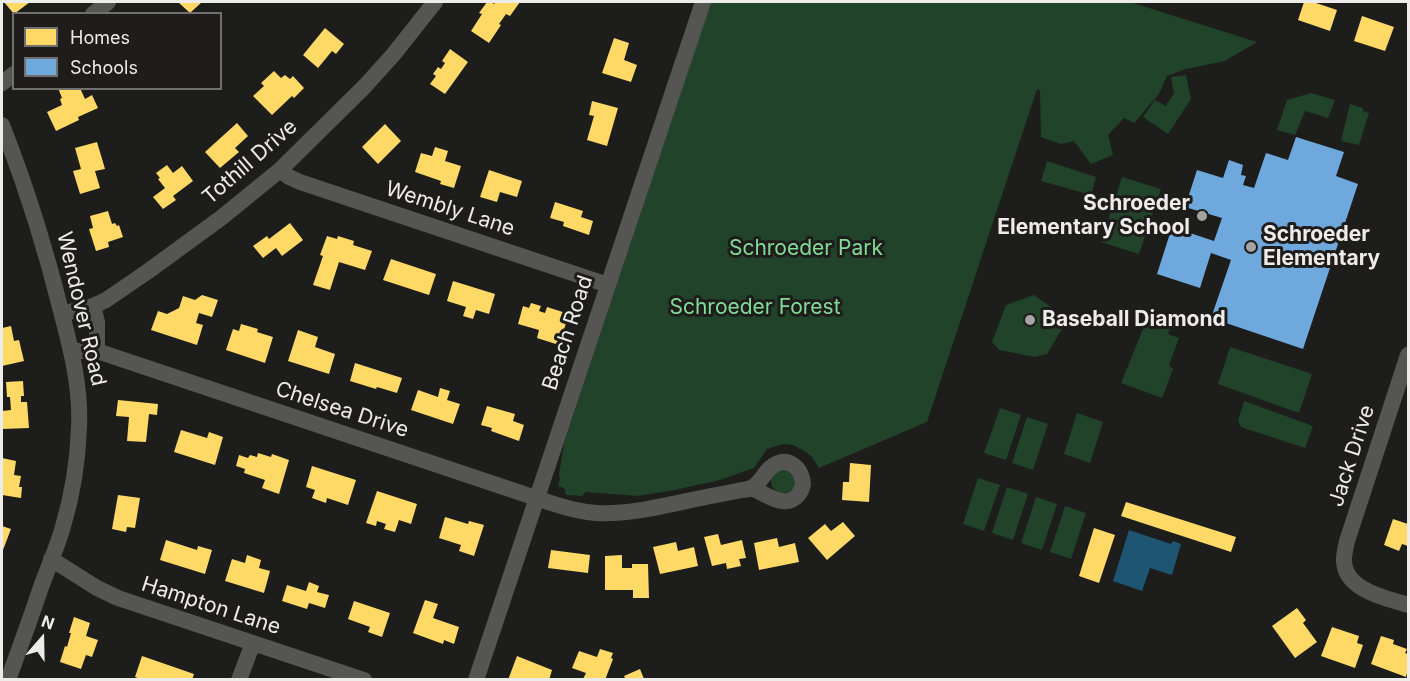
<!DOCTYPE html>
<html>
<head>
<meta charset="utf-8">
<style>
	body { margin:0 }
	#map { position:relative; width:1410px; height:681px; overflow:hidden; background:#1d1d1c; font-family:Inter,sans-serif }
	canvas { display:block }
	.frame { position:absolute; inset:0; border:3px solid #edecea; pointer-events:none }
	.legend { position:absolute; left:12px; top:12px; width:210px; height:78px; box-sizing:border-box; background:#1e1d1b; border:2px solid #71706e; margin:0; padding:8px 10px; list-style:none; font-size:18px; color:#edecea }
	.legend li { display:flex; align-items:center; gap:12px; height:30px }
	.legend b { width:30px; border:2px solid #71706e }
	.north { position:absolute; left:12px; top:609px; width:60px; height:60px; -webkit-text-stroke:4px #1e1d1b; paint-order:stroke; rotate:20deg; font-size:16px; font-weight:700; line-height:24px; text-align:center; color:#edecea }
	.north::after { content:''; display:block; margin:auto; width:21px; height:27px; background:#edecea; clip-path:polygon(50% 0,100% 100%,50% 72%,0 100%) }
</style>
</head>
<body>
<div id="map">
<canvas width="1410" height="681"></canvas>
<div class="frame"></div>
<ul class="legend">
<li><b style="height:16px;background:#ffd966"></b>Homes</li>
<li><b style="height:16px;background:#6fa8dc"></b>Schools</li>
</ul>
<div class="north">N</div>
</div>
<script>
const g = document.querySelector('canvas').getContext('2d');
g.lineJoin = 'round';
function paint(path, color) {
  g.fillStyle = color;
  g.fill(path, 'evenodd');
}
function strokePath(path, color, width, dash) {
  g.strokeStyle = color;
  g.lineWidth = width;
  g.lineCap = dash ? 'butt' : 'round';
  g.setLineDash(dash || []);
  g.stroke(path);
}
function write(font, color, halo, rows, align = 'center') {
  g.font = font + ' Inter,sans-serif';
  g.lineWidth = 6;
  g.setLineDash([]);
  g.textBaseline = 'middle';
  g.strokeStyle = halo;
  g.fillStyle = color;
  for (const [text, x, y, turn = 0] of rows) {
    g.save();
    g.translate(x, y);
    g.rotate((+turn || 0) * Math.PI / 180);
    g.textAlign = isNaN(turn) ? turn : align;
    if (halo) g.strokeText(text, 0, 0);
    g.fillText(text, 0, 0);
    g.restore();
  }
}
paint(new Path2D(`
	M 711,2 L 1130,2 L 1257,42 L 1225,61 L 1186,69 L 1167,76 L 1159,94 L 1134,123 L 1124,118 L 1108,135 L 1113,155 L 1091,164 L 1074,141 L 1061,144 L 1041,137 L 1040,91 L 1037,89 L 927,422 L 819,468 L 812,457 L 803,450 L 793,445 L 783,444 L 767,449 L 754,468 L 720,480 L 675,490 L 638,496 L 586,492 L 582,496 L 566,495 L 564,488 L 558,486 L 560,478 L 559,475 L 564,443 Z
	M 1186,75 L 1191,99 L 1168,134 L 1143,117 L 1155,100 L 1166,106 L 1174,93 L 1171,77 Z
	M 1311,93 L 1335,100 L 1328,118 L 1305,111 L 1295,135 L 1277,130 L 1287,100 Z
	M 1350,104 L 1363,108 L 1363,111 L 1369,113 L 1359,145 L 1341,141 Z
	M 1047,161 L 1096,177 L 1091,195 L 1041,181 Z
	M 1122,177 L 1161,189 L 1139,254 L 1101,242 Z
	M 1034,295 L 1058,312 L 1062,329 L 1047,354 L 1035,357 L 999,350 L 992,342 L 1006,305 Z
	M 1148,317 L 1159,322 L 1158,324 L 1170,328 L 1168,334 L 1179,338 L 1169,365 L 1173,369 L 1162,398 L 1121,383 Z
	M 1230,347 L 1312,374 L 1299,413 L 1218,384 Z
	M 1244,401 L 1313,426 L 1305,448 L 1241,427 L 1238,421 Z
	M 1000,408 L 1021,415 L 1006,460 L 984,453 Z
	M 1077,413 L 1103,422 L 1090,463 L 1064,454 Z
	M 1027,417 L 1048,424 L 1033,470 L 1012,463 Z
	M771 481a12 12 0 1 1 24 0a12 12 0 1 1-24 0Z
	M 978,478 L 1000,485 L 984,531 L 963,524 Z
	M 1007,487 L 1028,494 L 1013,540 L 992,533 Z
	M 1036,497 L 1057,504 L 1042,550 L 1021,543 Z
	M 1065,506 L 1086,513 L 1071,559 L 1050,552 Z`), '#204329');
paint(new Path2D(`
	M 1129,530 L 1171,544 L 1173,541 L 1181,544 L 1172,575 L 1150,568 L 1142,591 L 1113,581 Z`), '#1d5573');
paint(new Path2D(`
	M 4,2 L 30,2 L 14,14 Z
	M 178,2 L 202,2 L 190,13 Z
	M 487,2 L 491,2 L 494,4 L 496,2 L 520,2 L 510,16 L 506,14 L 499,24 L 501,25 L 489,43 L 471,31 L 482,14 L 479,13 Z
	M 1304,2 L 1313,2 L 1337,10 L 1330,31 L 1298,20 Z
	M 1362,16 L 1394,27 L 1385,51 L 1354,41 Z
	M 325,28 L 344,44 L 336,54 L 332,51 L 318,68 L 303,55 Z
	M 614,38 L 629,43 L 624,60 L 637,65 L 631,82 L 602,73 Z
	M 450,49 L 468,62 L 445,94 L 430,84 L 436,76 L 433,74 L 438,67 L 441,69 L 445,63 L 442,61 Z
	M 274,71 L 281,78 L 285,75 L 290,79 L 293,76 L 304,88 L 294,98 L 292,96 L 272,115 L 253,96 L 264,86 L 261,83 Z
	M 58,88 L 80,88 L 85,99 L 92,95 L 98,108 L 78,117 L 79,120 L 56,131 L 47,112 L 62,105 L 60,99 L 62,98 Z
	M 592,101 L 618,108 L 607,146 L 587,140 L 594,116 L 589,115 Z
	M 237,123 L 248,136 L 235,148 L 239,152 L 220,168 L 205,152 Z
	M 385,124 L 401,141 L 378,164 L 362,147 Z
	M 97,142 L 105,169 L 95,171 L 100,188 L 80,194 L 73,171 L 81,169 L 75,148 Z
	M 435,147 L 448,151 L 445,161 L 461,166 L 454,188 L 440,184 L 441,181 L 415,172 L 421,153 L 432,156 Z
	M 167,165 L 173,173 L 182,166 L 193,181 L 173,196 L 176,200 L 163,209 L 153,197 L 165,188 L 158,179 L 160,178 L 156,173 Z
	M 489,170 L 522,181 L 517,197 L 500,192 L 497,202 L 480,197 Z
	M 555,202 L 583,211 L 581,217 L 593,221 L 589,235 L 563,226 L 564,222 L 550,218 Z
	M 108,211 L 112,224 L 115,223 L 117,226 L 119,225 L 123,237 L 108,242 L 109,247 L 96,251 L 89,229 L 93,228 L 90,216 Z
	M 290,223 L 303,240 L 282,256 L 276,248 L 263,258 L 253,246 L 267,236 L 269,239 Z
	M 327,236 L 337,239 L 338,236 L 354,241 L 353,245 L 372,251 L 365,270 L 339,262 L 330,290 L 313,285 L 323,256 L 320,255 Z
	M 391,259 L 436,274 L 429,295 L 383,280 Z
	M 453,281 L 495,294 L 489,314 L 476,310 L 473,319 L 463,316 L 466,307 L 447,301 Z
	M 202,295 L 218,300 L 212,317 L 199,313 L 196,323 L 203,325 L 197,345 L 151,330 L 158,311 L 167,314 L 179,308 L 183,296 L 195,300 Z
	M 531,303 L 541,306 L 539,311 L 545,313 L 547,307 L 569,314 L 559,345 L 537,338 L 539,330 L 518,324 L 523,306 L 529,308 Z
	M 241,324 L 258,329 L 257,332 L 273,337 L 265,363 L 226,350 L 233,329 L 239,331 Z
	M 11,326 L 14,341 L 19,340 L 24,361 L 2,366 L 2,328 Z
	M 298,330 L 318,337 L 315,347 L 335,354 L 329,374 L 288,361 Z
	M 355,363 L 402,378 L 397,393 L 377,387 L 376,389 L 350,381 Z
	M 23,381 L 24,396 L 21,396 L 21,402 L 27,402 L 29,428 L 2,429 L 2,411 L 11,410 L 10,397 L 7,397 L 6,382 Z
	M 440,388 L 450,391 L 447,400 L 460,404 L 453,424 L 411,410 L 418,390 L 438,397 Z
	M 118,400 L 158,404 L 157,415 L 149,414 L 146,442 L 127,441 L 129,417 L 116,416 Z
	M 487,406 L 515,414 L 513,421 L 524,425 L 519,441 L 491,431 L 492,428 L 481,425 Z
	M 181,430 L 207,438 L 209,432 L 223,437 L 215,465 L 174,452 Z
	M 258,453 L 271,457 L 272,454 L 289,460 L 279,494 L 262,488 L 265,480 L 244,473 L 245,469 L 236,466 L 239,455 L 248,458 L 250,455 L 257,457 Z
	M 2,458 L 16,461 L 14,475 L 21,476 L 19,487 L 22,487 L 21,498 L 2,495 Z
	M 850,463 L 871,465 L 869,502 L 842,500 L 843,482 L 849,482 Z
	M 312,466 L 356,480 L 348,505 L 327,498 L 326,503 L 312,498 L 315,490 L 306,487 Z
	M 377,491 L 417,504 L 411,524 L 399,520 L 395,532 L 384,529 L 386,524 L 377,521 L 376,526 L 366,523 Z
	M 118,495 L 140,498 L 135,528 L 127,527 L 126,532 L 112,529 Z
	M 1126,502 L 1236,537 L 1231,552 L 1121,516 Z
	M 445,517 L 468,524 L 469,521 L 484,525 L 474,556 L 459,551 L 461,545 L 439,538 Z
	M 1393,519 L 1408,524 L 1408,546 L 1402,544 L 1399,551 L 1384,545 Z
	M 843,522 L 855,536 L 827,560 L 808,538 L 825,524 L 831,531 Z
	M 2,526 L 11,529 L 3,550 L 2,550 Z
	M 1094,528 L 1115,535 L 1099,583 L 1079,576 Z
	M 718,534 L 721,545 L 742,540 L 746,558 L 739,559 L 741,566 L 727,569 L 726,563 L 712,566 L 704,537 Z
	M 777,538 L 779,547 L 795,543 L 799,562 L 759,570 L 754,543 Z
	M 166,540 L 197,550 L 198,546 L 212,550 L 205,574 L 160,560 Z
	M 676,542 L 678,551 L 694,547 L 698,566 L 660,574 L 653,547 Z
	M 551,550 L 590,555 L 588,573 L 548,568 Z
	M 247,555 L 261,560 L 259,568 L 270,571 L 264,593 L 225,581 L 232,559 L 245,563 Z
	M 622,555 L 622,568 L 632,568 L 632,564 L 648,564 L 649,598 L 633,598 L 633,590 L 605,590 L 605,556 Z
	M 309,582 L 319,586 L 317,592 L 329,595 L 325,608 L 309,603 L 307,609 L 282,601 L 287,585 L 306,591 Z
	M 425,600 L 438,604 L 433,618 L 459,627 L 454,644 L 444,640 L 443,644 L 413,633 Z
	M 354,601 L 390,613 L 382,637 L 368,632 L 370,627 L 348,619 Z
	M 1297,608 L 1306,620 L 1303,623 L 1317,642 L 1295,658 L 1272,626 Z
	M 74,617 L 90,623 L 86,636 L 98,640 L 92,657 L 86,655 L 81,669 L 60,662 L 65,646 L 67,647 L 71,633 L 69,633 Z
	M 1332,627 L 1359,636 L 1357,643 L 1363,645 L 1355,668 L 1321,656 Z
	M 1381,636 L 1394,640 L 1393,644 L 1407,649 L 1405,653 L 1408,654 L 1408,669 L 1406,677 L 1371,664 Z
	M 600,649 L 613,653 L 611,658 L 613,659 L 605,680 L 583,679 L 586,673 L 572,668 L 579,651 L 597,657 Z
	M 142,656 L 194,674 L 192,680 L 143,680 L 135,677 Z
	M 517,656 L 552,670 L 549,680 L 508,680 Z
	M 640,669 L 644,679 L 626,680 L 624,676 Z`), '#ffd966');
paint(new Path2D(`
	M 1296,137 L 1344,152 L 1336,176 L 1358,184 L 1303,349 L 1211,318 L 1231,260 L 1211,253 L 1200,288 L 1157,274 L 1172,227 L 1214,241 L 1222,218 L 1185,207 L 1197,170 L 1223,178 L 1229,160 L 1243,165 L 1241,175 L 1246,176 L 1243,185 L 1254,188 L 1266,153 L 1288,160 Z`), '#6fa8dc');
strokePath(new Path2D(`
	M 93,14 L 108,2
	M 2,83 L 14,74
	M 2,125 C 26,186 45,247 61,311 C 71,349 81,387 79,427 C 78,461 72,497 62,530 C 56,550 47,570 40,590 C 30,620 19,650 8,680
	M 280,170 L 289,177 L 300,182 L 608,285
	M 93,306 L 97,322 L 97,351
	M 62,314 L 93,306 L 106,300 L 147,272 L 221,218 L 280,170 L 365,86 L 393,55 L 435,2
	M 71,351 L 97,351 L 551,503 C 566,508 581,512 596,513 C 633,515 670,504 706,497 C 716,495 727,493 737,491 C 741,490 747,490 751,488 C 762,483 766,467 778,463 C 789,459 799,467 802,478 C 804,484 802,490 798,495 C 785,510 765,494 752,488
	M 1408,355 L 1347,541 C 1346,547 1344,553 1344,559 C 1343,590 1386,598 1408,605
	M 51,559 L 97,588 L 118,598 L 364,680
	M 239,680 L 253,643
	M 476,680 L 703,2`), '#555554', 16);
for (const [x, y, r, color] of [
	[1202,216,6,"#a4a4a2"],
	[1251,247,6,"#a4a4a2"],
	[1030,320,6,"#a4a4a2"]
]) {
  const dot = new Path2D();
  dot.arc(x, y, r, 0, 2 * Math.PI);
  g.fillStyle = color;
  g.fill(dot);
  strokePath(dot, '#1e1d1b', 2);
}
write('21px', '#edecea', '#1e1d1b', [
	["Tothill Drive",250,162,-41],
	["Wembly Lane",450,209,18],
	["Wendover Road",81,309,77],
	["Beach Road",568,333,-72],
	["Chelsea Drive",342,410,18],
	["Jack Drive",1352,456,-72],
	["Hampton Lane",211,606,18]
]);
write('bold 21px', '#edecea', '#1e1d1b', [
	["Schroeder",1190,204,"right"],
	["Elementary School",1190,228,"right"],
	["Schroeder",1263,235],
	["Elementary",1263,259],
	["Baseball Diamond",1042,320]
], 'left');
write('21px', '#80dc96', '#1e1d1b', [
	["Schroeder Park",806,249],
	["Schroeder Forest",755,308]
]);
</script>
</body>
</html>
